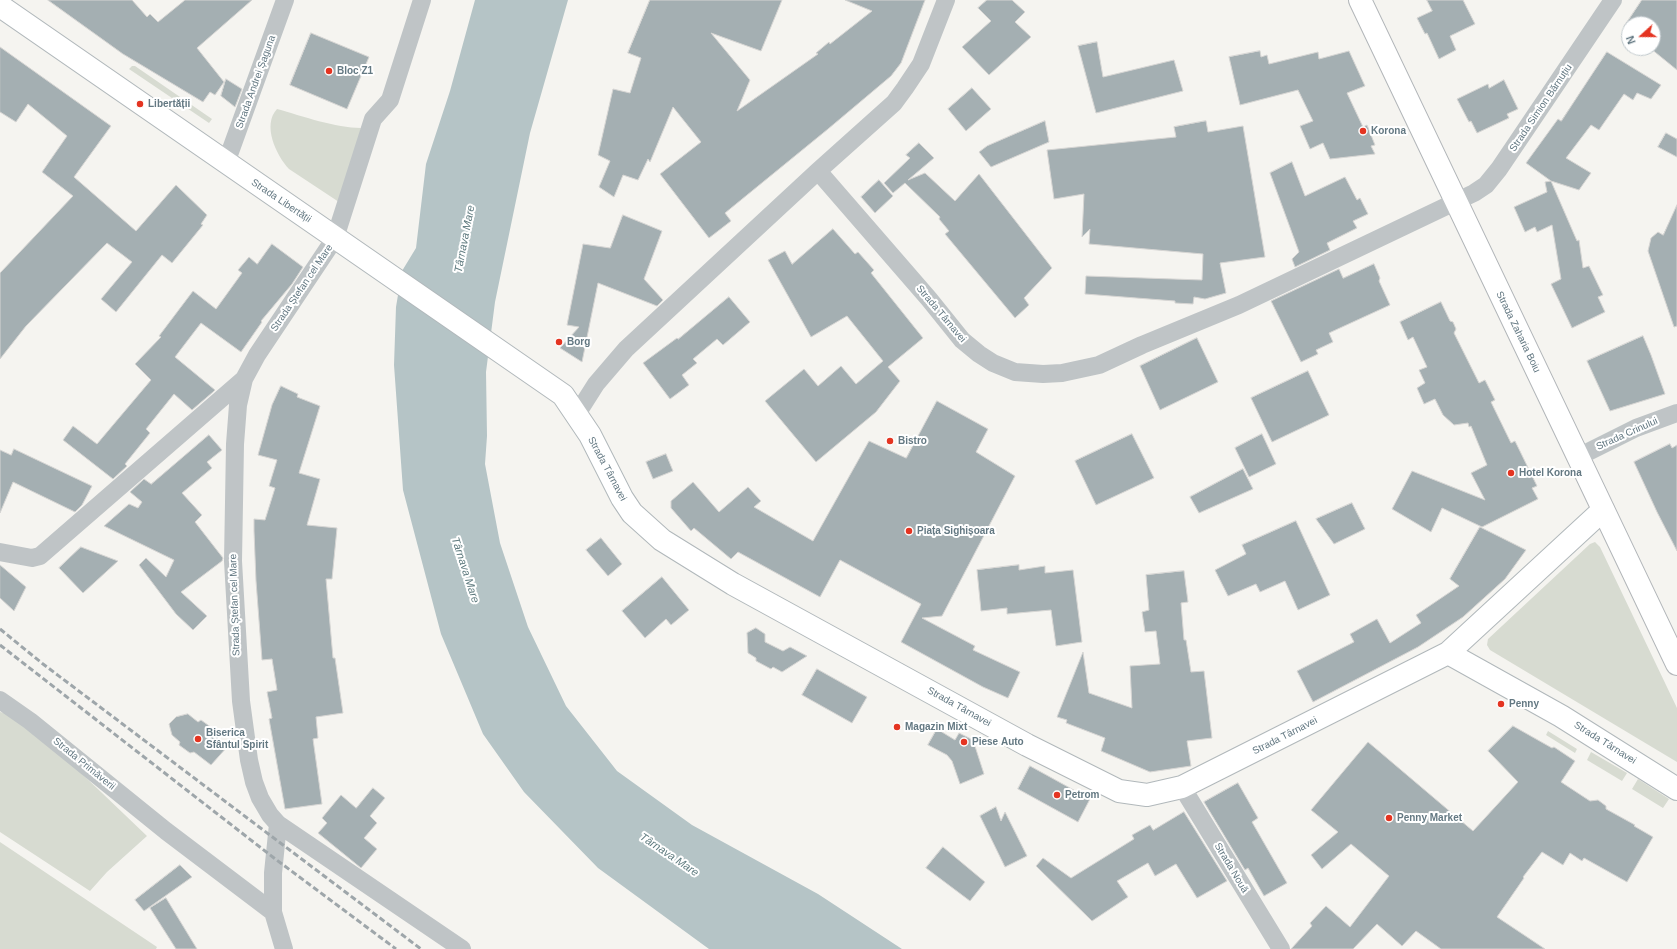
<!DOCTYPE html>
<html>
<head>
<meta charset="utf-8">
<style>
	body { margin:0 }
	#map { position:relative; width:1677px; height:949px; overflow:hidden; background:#f5f4f0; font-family:Helvetica,sans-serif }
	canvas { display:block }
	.north { position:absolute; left:1621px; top:16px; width:40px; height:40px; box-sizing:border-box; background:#fff; border:1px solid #c1c9cd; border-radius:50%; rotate:249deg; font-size:11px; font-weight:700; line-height:16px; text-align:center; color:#637882 }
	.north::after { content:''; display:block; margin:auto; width:14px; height:18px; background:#e43421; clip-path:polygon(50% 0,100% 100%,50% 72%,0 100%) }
</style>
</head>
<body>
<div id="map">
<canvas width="1677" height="949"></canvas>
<div class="north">N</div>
</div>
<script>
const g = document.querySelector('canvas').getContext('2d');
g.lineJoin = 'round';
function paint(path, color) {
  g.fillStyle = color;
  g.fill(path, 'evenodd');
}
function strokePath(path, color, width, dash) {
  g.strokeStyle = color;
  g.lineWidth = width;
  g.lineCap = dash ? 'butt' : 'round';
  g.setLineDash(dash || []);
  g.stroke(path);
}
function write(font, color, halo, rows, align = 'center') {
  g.font = font + ' Helvetica,sans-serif';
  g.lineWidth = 4;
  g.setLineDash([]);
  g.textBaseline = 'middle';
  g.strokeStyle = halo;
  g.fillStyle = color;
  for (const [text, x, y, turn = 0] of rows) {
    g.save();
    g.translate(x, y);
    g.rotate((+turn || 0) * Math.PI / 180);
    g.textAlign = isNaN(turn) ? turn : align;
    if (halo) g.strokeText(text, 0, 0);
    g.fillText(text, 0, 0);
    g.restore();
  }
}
paint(new Path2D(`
	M 132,66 L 135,66 L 212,119 L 209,123 L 129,69 Z
	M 277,109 C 302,116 336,128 361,128 L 345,206 L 289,169 C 276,155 262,125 277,109 Z
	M 1595,542 L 1600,547 L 1677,708 L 1677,762 L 1490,650 L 1487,645 L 1488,639 L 1590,544 Z
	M 0,712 L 8,714 L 56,749 L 147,836 L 107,872 L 90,891 L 0,832 Z
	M 1548,731 L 1577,749 L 1575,753 L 1546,735 Z
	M 1591,752 L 1627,773 L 1622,781 L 1587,760 Z
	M 1638,779 L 1669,799 L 1663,808 L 1632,789 Z
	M 0,842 L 157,947 L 156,949 L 0,949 Z`), '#d7dbd1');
paint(new Path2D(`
	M 475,0 L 568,0 L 530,133 L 495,302 L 486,372 L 487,436 L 485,464 L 500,543 L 528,627 L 566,706 L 617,771 L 692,825 L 818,894 L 902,949 L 709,949 L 598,868 L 524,792 L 483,734 L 441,634 L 403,490 L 394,365 L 396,307 L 402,271 L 416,248 L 426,164 L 450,91 Z`), '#b5c4c6');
const building = new Path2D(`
	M 48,0 L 132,0 L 147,17 L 150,14 L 158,22 L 185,0 L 252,0 L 197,48 L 224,82 L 215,95 L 210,92 L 203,102 L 123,54 Z
	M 650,0 L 782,0 L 761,51 L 711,33 L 750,80 L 737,111 L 818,54 L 816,53 L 829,42 L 830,44 L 872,11 L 845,0 L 925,0 L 901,63 L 891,76 L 828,129 L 725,213 L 731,221 L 709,238 L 660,174 L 701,142 L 673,107 L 650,162 L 648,159 L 638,180 L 623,175 L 614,197 L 599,187 L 610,161 L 598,155 L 613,89 L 630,93 L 641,58 L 628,53 Z
	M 987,0 L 1012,0 L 1025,12 L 1015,22 L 1031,37 L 989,75 L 962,47 L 991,21 L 978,8 Z
	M 1427,0 L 1463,0 L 1475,24 L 1450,36 L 1456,50 L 1439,59 L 1427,33 L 1425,34 L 1417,18 L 1432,11 Z
	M 1642,0 L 1677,0 L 1677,70 L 1650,48 L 1653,48 L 1653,24 L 1629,24 L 1629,31 L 1624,27 Z
	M 311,33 L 369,57 L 347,109 L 290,85 Z
	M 1097,42 L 1103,77 L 1174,60 L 1183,91 L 1096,113 L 1078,46 Z
	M 0,47 L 111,126 L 74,177 L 136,231 L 176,185 L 207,215 L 201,224 L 203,225 L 172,263 L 162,255 L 116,312 L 101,299 L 132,262 L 107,243 L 26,326 L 0,359 L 0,273 L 73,196 L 42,172 L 67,136 L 28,104 L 16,122 L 0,112 Z
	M 1260,51 L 1261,57 L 1267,55 L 1269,64 L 1318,52 L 1319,59 L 1349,51 L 1365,86 L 1347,93 L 1363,127 L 1367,125 L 1375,145 L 1371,146 L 1375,154 L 1330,159 L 1323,143 L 1310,149 L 1300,126 L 1313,121 L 1298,90 L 1240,105 L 1229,57 Z
	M 1607,52 L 1661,85 L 1651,99 L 1637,93 L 1633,100 L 1624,94 L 1599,130 L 1591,125 L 1566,158 L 1591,173 L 1579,190 L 1551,181 L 1577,241 L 1579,240 L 1583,268 L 1589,266 L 1603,295 L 1598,297 L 1605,312 L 1572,328 L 1551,284 L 1561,279 L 1552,225 L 1537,232 L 1535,227 L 1525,232 L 1514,207 L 1547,192 L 1545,182 L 1551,181 L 1526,163 L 1558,119 L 1561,121 Z
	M 226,79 L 242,89 L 235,107 L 221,96 Z
	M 1504,80 L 1518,109 L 1507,114 L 1509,118 L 1477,133 L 1471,121 L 1469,122 L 1457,99 L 1488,84 L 1489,88 Z
	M 972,88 L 991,109 L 966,131 L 948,109 Z
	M 1045,121 L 1049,142 L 991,167 L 979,152 L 987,146 Z
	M 1206,121 L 1208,132 L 1243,126 L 1265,257 L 1220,263 L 1226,293 L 1205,299 L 1194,297 L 1193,304 L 1175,303 L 1175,301 L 1085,294 L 1086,276 L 1202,280 L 1203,254 L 1089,244 L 1090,229 L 1082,237 L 1084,194 L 1054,199 L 1047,150 L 1176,137 L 1174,127 Z
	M 1666,133 L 1677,139 L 1677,157 L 1658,147 Z
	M 919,143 L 934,158 L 908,180 L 925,173 L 955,201 L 979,174 L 1052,268 L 1024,298 L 1029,305 L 1015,318 L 945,234 L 949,231 L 939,219 L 940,217 L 905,183 L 893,193 L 884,183 L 910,158 L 906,155 Z
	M 1292,162 L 1305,196 L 1345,177 L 1357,200 L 1360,198 L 1368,214 L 1353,221 L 1357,228 L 1327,243 L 1330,250 L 1295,267 L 1292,259 L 1299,252 L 1270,173 Z
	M 879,180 L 893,196 L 875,213 L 861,197 Z
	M 1677,205 L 1677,326 L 1674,327 L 1648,251 L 1651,238 L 1658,232 L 1663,235 Z
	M 623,215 L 662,231 L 644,279 L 663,300 L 657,306 L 598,283 L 582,362 L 560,348 L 579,327 L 567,325 L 583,244 L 610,248 Z
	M 833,229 L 855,254 L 858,252 L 874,270 L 871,273 L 923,338 L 888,367 L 900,381 L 876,412 L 816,462 L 765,401 L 804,369 L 818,386 L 841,366 L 856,384 L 883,361 L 847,316 L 811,337 L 768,260 L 785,251 L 792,264 Z
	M 272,244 L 303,267 L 292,284 L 261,321 L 262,322 L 241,352 L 201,323 L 175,357 L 215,390 L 213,392 L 192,410 L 174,394 L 146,429 L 150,433 L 125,464 L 127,466 L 113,479 L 63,440 L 73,426 L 97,444 L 151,380 L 135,364 L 161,337 L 159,336 L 193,291 L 216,309 L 242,273 L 238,270 L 249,257 L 257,264 Z
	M 1374,264 L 1380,278 L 1379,281 L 1390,305 L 1329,333 L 1333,342 L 1316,350 L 1318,354 L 1301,362 L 1271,301 L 1339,269 L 1343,278 Z
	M 729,297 L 750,322 L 723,345 L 717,339 L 693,359 L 697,363 L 682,375 L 689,385 L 670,399 L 643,363 L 677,338 L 678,339 Z
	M 1441,302 L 1450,321 L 1453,322 L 1456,329 L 1454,333 L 1479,383 L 1485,380 L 1495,400 L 1491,402 L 1511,443 L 1515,441 L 1537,486 L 1532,488 L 1538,499 L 1482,527 L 1442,508 L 1431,532 L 1392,509 L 1412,471 L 1485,500 L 1471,473 L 1487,465 L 1471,426 L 1469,427 L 1468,423 L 1454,425 L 1443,415 L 1435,399 L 1424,404 L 1417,388 L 1425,383 L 1419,370 L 1427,367 L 1413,337 L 1408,340 L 1400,322 Z
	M 1643,336 L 1651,355 L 1665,394 L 1610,411 L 1587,361 Z
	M 1197,338 L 1218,382 L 1160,410 L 1140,366 Z
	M 1308,371 L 1329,415 L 1272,442 L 1251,398 Z
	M 281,386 L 298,394 L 297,397 L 320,406 L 299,473 L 320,479 L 307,525 L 337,528 L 332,579 L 326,579 L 333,658 L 335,658 L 343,713 L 316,717 L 318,738 L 313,739 L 322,804 L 285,809 L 269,719 L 272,718 L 267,692 L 277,690 L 272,659 L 262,660 L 256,581 L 254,531 L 254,519 L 265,520 L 275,488 L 269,486 L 277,460 L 258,455 L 272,405 Z
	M 937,401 L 988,429 L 976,452 L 1015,476 L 942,616 L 922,618 L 975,646 L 973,650 L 1020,672 L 1008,698 L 983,687 L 901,642 L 921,604 L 840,560 L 820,597 L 738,552 L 731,559 L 694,528 L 691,531 L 671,508 L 671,501 L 693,482 L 719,512 L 748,487 L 761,501 L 754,507 L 813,541 L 869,441 L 906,458 Z
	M 1132,434 L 1154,478 L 1096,505 L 1075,461 Z
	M 1262,434 L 1276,464 L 1249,477 L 1235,448 Z
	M 209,435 L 222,450 L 207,462 L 212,468 L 182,493 L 202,515 L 195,522 L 223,558 L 222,561 L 181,592 L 207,616 L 193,630 L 176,614 L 139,565 L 146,558 L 166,577 L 174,560 L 104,526 L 129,504 L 138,508 L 142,502 L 130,492 L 144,479 L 151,484 Z
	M 1670,444 L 1672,448 L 1677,445 L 1677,551 L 1657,512 L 1634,462 Z
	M 14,449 L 92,486 L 82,505 L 75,512 L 13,482 L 0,513 L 0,450 L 11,455 Z
	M 666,454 L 673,471 L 653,479 L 646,462 Z
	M 1243,469 L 1253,489 L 1199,513 L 1190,497 Z
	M 1352,503 L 1365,529 L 1334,544 L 1316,519 Z
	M 1296,521 L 1330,595 L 1298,610 L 1285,581 L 1260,592 L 1256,584 L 1228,596 L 1215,570 L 1246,554 L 1242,545 Z
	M 1480,527 L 1526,550 L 1505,579 L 1463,617 L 1418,647 L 1313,702 L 1297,671 L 1354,642 L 1350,634 L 1377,619 L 1390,643 L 1421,623 L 1416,615 L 1459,586 L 1450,579 Z
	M 601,538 L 622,564 L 608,576 L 586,550 Z
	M 81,547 L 118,561 L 83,593 L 59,568 Z
	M 0,565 L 26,587 L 14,611 L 0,598 Z
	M 1019,565 L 1019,570 L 1045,566 L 1045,573 L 1073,570 L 1082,642 L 1056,646 L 1051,610 L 1007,614 L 1007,608 L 981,611 L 977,570 Z
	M 1184,571 L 1188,602 L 1181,603 L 1184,640 L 1186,640 L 1191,672 L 1204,671 L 1212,738 L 1187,741 L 1191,766 L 1150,772 L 1101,751 L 1105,738 L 1066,723 L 1067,720 L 1057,717 L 1083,652 L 1089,693 L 1132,708 L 1130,666 L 1160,664 L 1156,631 L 1145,632 L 1142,612 L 1149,610 L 1146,575 Z
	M 662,577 L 689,610 L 671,625 L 666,619 L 645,638 L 622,611 Z
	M 756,628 L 765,634 L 765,642 L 783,651 L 790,647 L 807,656 L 782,672 L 773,667 L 771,669 L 756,661 L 756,658 L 748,653 L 747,633 Z
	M 817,669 L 867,697 L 852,723 L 802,695 Z
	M 188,714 L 198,722 L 201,720 L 212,728 L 211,731 L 228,746 L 211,765 L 194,752 L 190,753 L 179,745 L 180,742 L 172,735 L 169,724 L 176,717 Z
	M 1513,726 L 1552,748 L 1554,747 L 1575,761 L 1561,782 L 1590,801 L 1598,800 L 1606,806 L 1606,809 L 1635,825 L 1634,826 L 1653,837 L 1627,882 L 1584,858 L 1582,861 L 1570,853 L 1563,865 L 1542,852 L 1523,877 L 1524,878 L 1497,917 L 1545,949 L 1441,949 L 1416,931 L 1402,946 L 1377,924 L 1353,949 L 1291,949 L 1312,926 L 1310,923 L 1326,906 L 1350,927 L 1389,876 L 1351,844 L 1322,869 L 1311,855 L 1338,832 L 1311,810 L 1368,742 L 1473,831 L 1518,782 L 1488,751 Z
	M 937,729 L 955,740 L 959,733 L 973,740 L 984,774 L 960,784 L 952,761 L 947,755 L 928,745 Z
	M 1030,766 L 1090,799 L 1078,822 L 1018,789 Z
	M 1238,783 L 1258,818 L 1252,822 L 1287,883 L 1264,896 L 1248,868 L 1245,870 L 1204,802 Z
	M 373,788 L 385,798 L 370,816 L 377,823 L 364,838 L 377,849 L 361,868 L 318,833 L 327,823 L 322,818 L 341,795 L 356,808 Z
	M 996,807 L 1001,821 L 1005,812 L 1027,856 L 1005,867 L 980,816 Z
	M 1184,812 L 1227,881 L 1197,898 L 1176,864 L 1155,876 L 1148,863 L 1117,881 L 1128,897 L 1092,921 L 1036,866 L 1043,858 L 1071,878 L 1134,839 L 1132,835 L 1150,825 L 1153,830 Z
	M 943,847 L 985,882 L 970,901 L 926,868 Z
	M 180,865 L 192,877 L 144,911 L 135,900 Z
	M 166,898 L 197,949 L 176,949 L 150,908 Z`);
paint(building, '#a4afb2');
strokePath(building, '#d6d5d3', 1);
const secondary = new Path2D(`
	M 0,6 L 563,395 L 590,435 L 622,498 L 632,513 L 662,540 L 733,584 L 1027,745 L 1119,791 L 1147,795 L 1182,787 L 1448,653 L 1603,510
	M 1448,653 L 1561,716 L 1677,789`);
const highway = new Path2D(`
	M 1360,0 L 1677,664`);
strokePath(secondary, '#b1b8bb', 24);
strokePath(highway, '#b2b6b9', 24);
strokePath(new Path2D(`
	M 422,0 L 390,100 L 373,119 L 335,238 L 257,355 L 244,379 L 238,405 L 235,444 L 233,561 L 241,701 L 249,760 L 254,782 L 260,798 L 270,815 L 278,824 L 462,949
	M 226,163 L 285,0
	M 818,171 L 929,299 L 962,340 L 979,354 L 993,363 L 1015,372 L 1043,374 L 1062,373 L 1099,365 L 1142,345 L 1239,305 L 1474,193 L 1486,185 L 1499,169 L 1613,0
	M 577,414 L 596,384 L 626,349 L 818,171 L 894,103 L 905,88 L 921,64 L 946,0
	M 1578,457 L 1636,428 L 1677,413
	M 0,552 L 32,558 L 40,556 L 244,379
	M 0,700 L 30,721 L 166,831 L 273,912
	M 1182,787 L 1281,949
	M 278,824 L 273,873 L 273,912 L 284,949`), '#bfc4c6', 18);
strokePath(secondary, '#fff', 22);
strokePath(highway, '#fff', 22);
strokePath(new Path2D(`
	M 0,629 L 43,664 L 421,949
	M 0,645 L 274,858 L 396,949`), '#9ea6aa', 3, [6, 3]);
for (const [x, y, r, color] of [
	[329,71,4,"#e43421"],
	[140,104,4,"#e43421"],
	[1363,131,4,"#e43421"],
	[559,342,4,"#e43421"],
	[890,441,4,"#e43421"],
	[1511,473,4,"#e43421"],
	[909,531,4,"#e43421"],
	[1501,704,4,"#e43421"],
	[897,727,4,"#e43421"],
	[198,739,4,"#e43421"],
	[964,742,4,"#e43421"],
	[1057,795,4,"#e43421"],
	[1389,818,4,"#e43421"]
]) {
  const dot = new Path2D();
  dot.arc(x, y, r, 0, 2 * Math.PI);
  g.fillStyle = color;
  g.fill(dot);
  strokePath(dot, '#fff', 1.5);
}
write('bold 10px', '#637882', '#fff', [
	["Bloc Z1",337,71],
	["Libertății",148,104],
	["Korona",1371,131],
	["Borg",567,342],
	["Bistro",898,441],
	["Hotel Korona",1519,473],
	["Piața Sighișoara",917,531],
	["Penny",1509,704],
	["Magazin Mixt",905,727],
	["Biserica",206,733],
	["Sfântul Spirit",206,745],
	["Piese Auto",972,742],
	["Petrom",1065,795],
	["Penny Market",1397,818]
], 'left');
write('10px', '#637882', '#fff', [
	["Strada Andrei Șaguna",256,82,-70],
	["Strada Simion Bărnuțiu",1541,108,-56],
	["Strada Libertății",281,201,34],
	["Strada Ștefan cel Mare",302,288,-56],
	["Strada Târnavei",941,314,50],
	["Strada Zaharia Boiu",1518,332,64],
	["Strada Crinului",1627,434,-24],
	["Strada Târnavei",607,469,62],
	["Strada Ștefan cel Mare",235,605,-92],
	["Strada Târnavei",959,707,29],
	["Strada Târnavei",1285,736,-27],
	["Strada Târnavei",1605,743,32],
	["Strada Primăverii",84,764,39],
	["Strada Nouă",1231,868,59]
]);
write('italic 11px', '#5f7b7f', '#fff', [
	["Târnava Mare",465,239,-79],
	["Târnava Mare",465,570,72],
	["Târnava Mare",669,855,34]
]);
</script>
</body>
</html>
